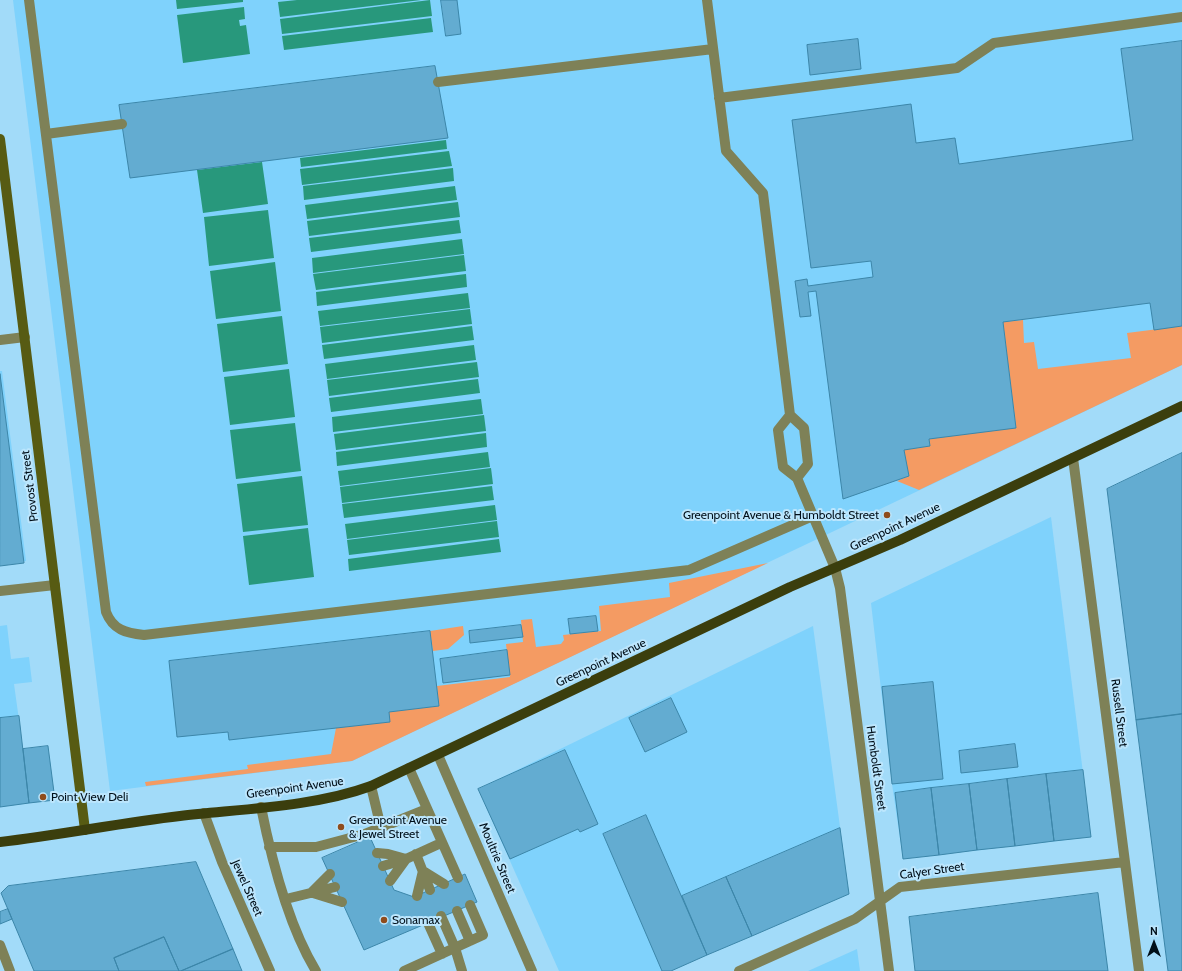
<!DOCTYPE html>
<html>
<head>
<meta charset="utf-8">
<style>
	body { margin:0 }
	#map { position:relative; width:1182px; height:971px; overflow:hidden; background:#a2dbf9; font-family:Cabin,sans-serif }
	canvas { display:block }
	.north { position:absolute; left:1134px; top:923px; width:40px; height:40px; -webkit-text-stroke:3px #bce6fd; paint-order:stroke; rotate:0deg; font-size:11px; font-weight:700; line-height:16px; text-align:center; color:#000f19 }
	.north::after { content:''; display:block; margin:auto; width:14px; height:18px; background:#000f19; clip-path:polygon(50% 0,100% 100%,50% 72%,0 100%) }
</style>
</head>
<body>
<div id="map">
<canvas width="1182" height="971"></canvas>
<div class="north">N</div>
</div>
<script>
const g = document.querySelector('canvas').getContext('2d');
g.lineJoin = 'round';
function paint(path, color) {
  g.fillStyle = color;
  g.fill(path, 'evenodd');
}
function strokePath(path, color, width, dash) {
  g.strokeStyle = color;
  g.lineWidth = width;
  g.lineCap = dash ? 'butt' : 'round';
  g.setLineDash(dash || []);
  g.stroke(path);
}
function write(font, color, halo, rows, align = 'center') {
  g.font = font + ' Cabin,sans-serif';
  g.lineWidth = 4;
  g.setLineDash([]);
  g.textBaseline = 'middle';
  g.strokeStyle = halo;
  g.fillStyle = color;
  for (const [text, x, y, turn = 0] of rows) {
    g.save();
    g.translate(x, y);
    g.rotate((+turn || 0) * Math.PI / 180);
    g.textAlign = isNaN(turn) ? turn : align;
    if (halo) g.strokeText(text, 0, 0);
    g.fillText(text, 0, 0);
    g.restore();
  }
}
paint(new Path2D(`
	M 13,0 L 1182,0 L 1182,365 L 352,761 L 110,791 Z
	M 0,371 L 2,371 L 26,561 L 0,565 Z
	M 1051,517 L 1091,837 L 903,859 L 892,784 L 871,603 Z
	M 7,625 L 11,659 L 29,657 L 32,682 L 14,684 L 23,749 L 48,746 L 55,800 L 0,807 L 0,626 Z
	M 813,626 L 849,894 L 667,971 L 559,971 L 478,789 Z
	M 857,949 L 860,971 L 808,971 Z`), '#7fd2fc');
paint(new Path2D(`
	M 1023,320 L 1024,343 L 1034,342 L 1038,369 L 1131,358 L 1127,333 L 1182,326 L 1182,365 L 919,490 L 897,481 L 909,476 L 904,450 L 930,446 L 929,439 L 1016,427 L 1003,322 Z
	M 768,563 L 352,761 L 146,786 L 145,782 L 248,769 L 247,765 L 331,754 L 336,728 L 390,722 L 389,712 L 439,706 L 437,686 L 510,677 L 506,644 L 523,642 L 521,620 L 532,619 L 536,647 L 561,644 L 564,640 L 563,635 L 601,631 L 599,606 L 670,597 L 669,583 Z
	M 463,626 L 464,635 L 448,649 L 433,651 L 430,631 Z`), '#f49b63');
paint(new Path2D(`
	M 176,0 L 243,0 L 243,2 L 177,9 Z
	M 297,0 L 421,0 L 280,17 L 278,2 Z
	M 430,0 L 432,16 L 282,34 L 280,19 Z
	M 244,7 L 245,19 L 239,20 L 240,26 L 246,25 L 250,54 L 183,63 L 177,15 Z
	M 431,18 L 433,32 L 284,50 L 282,36 Z
	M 446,140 L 447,149 L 301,167 L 300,158 Z
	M 449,151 L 452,166 L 302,185 L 300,169 Z
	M 262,162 L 268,204 L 203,213 L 197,170 Z
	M 453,168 L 454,181 L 304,200 L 303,186 Z
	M 455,186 L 457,200 L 307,219 L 305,205 Z
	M 458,202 L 460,217 L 309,236 L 307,221 Z
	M 268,210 L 274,258 L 209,266 L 204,217 Z
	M 459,220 L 461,233 L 311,252 L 309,238 Z
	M 462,239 L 464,254 L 313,273 L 312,258 Z
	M 464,255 L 466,271 L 316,290 L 313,274 Z
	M 275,262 L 281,311 L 216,319 L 210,271 Z
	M 466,274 L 467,287 L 317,306 L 316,292 Z
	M 468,293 L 470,308 L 320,326 L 318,311 Z
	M 470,309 L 472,324 L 322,343 L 320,327 Z
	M 282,316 L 288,364 L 223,372 L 217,324 Z
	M 472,326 L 474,340 L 324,359 L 322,345 Z
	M 474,345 L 476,360 L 327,379 L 325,364 Z
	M 477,362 L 479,377 L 329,396 L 327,380 Z
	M 289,369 L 295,417 L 230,425 L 224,377 Z
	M 478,379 L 480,393 L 331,412 L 329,398 Z
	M 481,399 L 483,414 L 333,432 L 332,417 Z
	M 484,415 L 486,431 L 336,450 L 334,434 Z
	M 295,423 L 301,471 L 236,479 L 230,430 Z
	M 486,433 L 487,447 L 337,466 L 336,452 Z
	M 488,452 L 490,467 L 340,486 L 338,471 Z
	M 491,468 L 493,484 L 342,503 L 340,487 Z
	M 302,476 L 308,525 L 243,532 L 237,484 Z
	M 492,486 L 494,500 L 344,518 L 342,504 Z
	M 495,505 L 497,520 L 347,539 L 345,524 Z
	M 497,521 L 499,537 L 349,555 L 347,540 Z
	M 308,528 L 314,577 L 249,585 L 243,536 Z
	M 499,539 L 501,552 L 349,571 L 348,559 Z`), '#28987c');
const building = new Path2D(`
	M 441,0 L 457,0 L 461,34 L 446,36 Z
	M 858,39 L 861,69 L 810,75 L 807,45 Z
	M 1182,41 L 1182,326 L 1154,330 L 1150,303 L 1003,322 L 1016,428 L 929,439 L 930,446 L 904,450 L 909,476 L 843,499 L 816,291 L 808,292 L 811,316 L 800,317 L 795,281 L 807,279 L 808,286 L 873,277 L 871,261 L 811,268 L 792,120 L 911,104 L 916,143 L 955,138 L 959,164 L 1133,140 L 1121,49 Z
	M 435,66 L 448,138 L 130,178 L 119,105 Z
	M 0,374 L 24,563 L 0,566 Z
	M 1182,453 L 1182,714 L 1136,720 L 1107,489 Z
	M 596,616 L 598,631 L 570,634 L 568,619 Z
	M 521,625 L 523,637 L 470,643 L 469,631 Z
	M 430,631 L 439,706 L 389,712 L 390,722 L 229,740 L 228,732 L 177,737 L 169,661 Z
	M 507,650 L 510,675 L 443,683 L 440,659 Z
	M 933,682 L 943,779 L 892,784 L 882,687 Z
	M 671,698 L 687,732 L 645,752 L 629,718 Z
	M 1182,714 L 1182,971 L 1168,971 L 1136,720 Z
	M 19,716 L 29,803 L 0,807 L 0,718 Z
	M 1015,744 L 1018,767 L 961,773 L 959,751 Z
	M 48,746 L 55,800 L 29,803 L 23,749 Z
	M 565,750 L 598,824 L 580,832 L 578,829 L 510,859 L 478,789 Z
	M 1083,770 L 1091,837 L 1054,841 L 1046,774 Z
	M 1046,774 L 1054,841 L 1015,846 L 1007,779 Z
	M 1007,779 L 1015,846 L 977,850 L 969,784 Z
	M 969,784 L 977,850 L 939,855 L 931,788 Z
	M 931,788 L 939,855 L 903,859 L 895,793 Z
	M 646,815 L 707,955 L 671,971 L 662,971 L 603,834 Z
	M 840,828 L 849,894 L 752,936 L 726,877 Z
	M 370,837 L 394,890 L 414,897 L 465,874 L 477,902 L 364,950 L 322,858 Z
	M 196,862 L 233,949 L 181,971 L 179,971 L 164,937 L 114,958 L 119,971 L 34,971 L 1,893 L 8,886 Z
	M 726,877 L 752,936 L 707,955 L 682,896 Z
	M 1098,893 L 1108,971 L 915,971 L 909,917 Z
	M 8,909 L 12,919 L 0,924 L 0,912 Z
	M 164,937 L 179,971 L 119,971 L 114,958 Z
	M 233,949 L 242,971 L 181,971 Z`);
paint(building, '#63acd1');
strokePath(building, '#3c86a9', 1);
strokePath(new Path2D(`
	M 29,0 L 106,612 C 113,630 126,633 144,635 L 689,570 L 813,516
	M 707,0 L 726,151 L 763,193 L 790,415 L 804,428 L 808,464 L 797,478
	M 438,82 L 713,49
	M 719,98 L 957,68 L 994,43 L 1182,17
	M 46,134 L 122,124
	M 790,415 L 778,430 L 783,467 L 797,478 L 835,568
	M 409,768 L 458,878
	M 371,786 L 381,828
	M 261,807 C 271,857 289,927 316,971
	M 269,847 L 316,847 L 365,834 L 427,809
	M 377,853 L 388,854 L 406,859 L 390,881
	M 416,854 L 430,890
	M 383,866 L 406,859 L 441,843
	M 423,871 L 444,884
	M 311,893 L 330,874
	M 313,893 L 342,902
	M 417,896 L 423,871
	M 286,899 L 335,887
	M 457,911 L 470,941
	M 441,916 L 455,948 L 462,971
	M 428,923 L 442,954
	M 0,945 L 10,971
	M 404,971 L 483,935 L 470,905`), '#7e8157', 10);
strokePath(new Path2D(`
	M 0,340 L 25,337
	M 1073,458 L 1139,971
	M 835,568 L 840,588 L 889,971
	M 0,591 L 55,585
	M 438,755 L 532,971
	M 204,813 L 222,862 L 270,971
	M 739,971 L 855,919 L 900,887 L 1125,862`), '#7e8157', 10);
strokePath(new Path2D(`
	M 0,139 L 85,830`), '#575b13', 10);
strokePath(new Path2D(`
	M 0,842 C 60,835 120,823 180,816 C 240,809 314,807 371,786 L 790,587 L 900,540 L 1182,406`), '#3b3e0d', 10);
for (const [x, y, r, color] of [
	[887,515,4,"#8f4c1c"],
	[43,797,4,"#8f4c1c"],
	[341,827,4,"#8f4c1c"],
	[384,920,4,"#8f4c1c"]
]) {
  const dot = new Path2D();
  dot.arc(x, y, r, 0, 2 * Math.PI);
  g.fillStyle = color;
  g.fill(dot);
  strokePath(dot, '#bce6fd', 1.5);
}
write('12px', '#000f19', '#bce6fd', [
	["Provost Street",30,486,-97],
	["Greenpoint Avenue",895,527,-25],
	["Greenpoint Avenue",601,663,-25],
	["Russell Street",1119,713,83],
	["Humboldt Street",876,768,82],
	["Greenpoint Avenue",295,788,-8],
	["Moultrie Street",497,858,67],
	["Calyer Street",932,871,-8],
	["Jewel Street",247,888,66]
]);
write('12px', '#000f19', '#bce6fd', [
	["Greenpoint Avenue & Humboldt Street",879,515,"right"],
	["Point View Deli",51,797],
	["Greenpoint Avenue",349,820],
	["& Jewel Street",349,834],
	["Sonamax",392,920]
], 'left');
</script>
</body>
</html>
